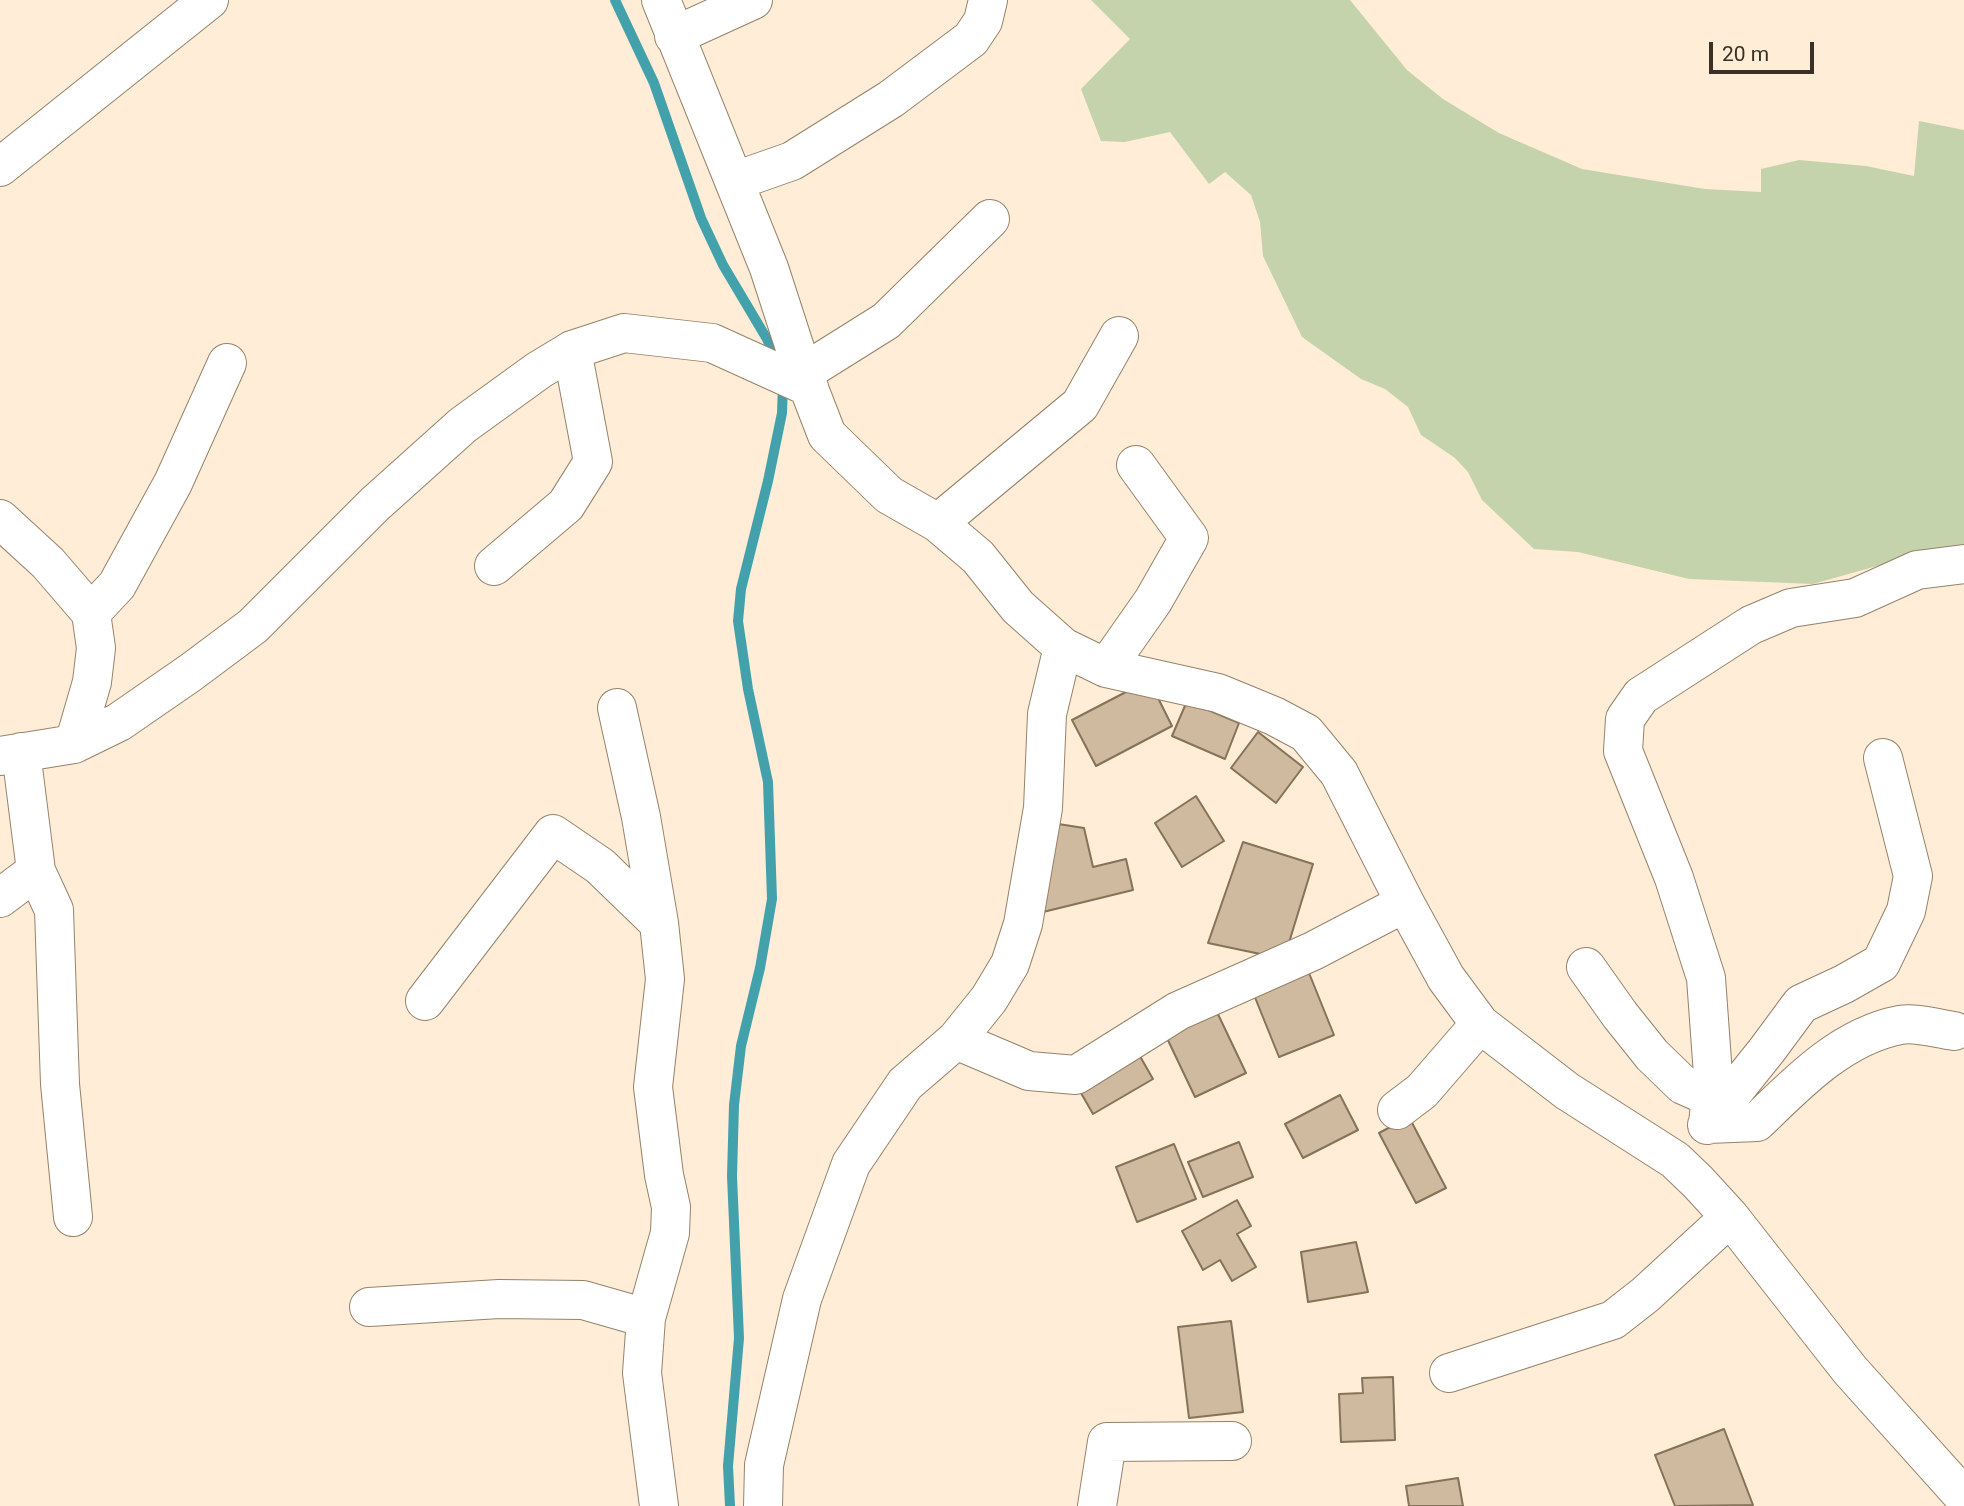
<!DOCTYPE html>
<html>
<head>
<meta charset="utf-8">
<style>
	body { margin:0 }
	#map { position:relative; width:1964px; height:1506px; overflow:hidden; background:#ffedd7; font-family:Roboto,sans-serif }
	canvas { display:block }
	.scale { position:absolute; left:1709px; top:42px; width:105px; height:32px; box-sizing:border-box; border:4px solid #393026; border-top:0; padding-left:9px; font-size:21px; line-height:24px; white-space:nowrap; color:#393026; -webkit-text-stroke:5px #ffedd7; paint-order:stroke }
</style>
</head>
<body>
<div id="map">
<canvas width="1964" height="1506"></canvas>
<div class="scale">20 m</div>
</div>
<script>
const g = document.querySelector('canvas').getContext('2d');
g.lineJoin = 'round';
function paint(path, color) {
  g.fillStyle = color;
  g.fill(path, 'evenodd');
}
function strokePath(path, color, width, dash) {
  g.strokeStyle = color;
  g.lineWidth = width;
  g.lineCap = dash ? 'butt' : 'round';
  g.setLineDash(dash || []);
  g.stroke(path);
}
paint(new Path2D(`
	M 1091,0 L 1350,0 L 1407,70 L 1443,99 L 1499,133 L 1582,169 L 1705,189 L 1761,192 L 1761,169 L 1799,160 L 1866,166 L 1914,176 L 1919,121 L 1964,130 L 1964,546 L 1916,555 L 1813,584 L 1689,579 L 1578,552 L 1534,549 L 1482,500 L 1468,472 L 1455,458 L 1421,435 L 1408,407 L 1385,389 L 1361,379 L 1302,337 L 1263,256 L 1260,222 L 1251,195 L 1225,172 L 1209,184 L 1170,132 L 1125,142 L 1101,141 L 1081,89 L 1130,39 Z`), '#c5d3ac');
strokePath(new Path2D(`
	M 615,0 L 654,83 L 701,218 L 723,265 L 767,339 L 777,362
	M 730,1506 L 728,1466 L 739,1338 L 732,1176 L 734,1105 L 741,1046 L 760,968 L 772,899 L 768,782 L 748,689 L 738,621 L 741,589 L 768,481 L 782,413 L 783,384`), '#43a1ac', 10);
const building = new Path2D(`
	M 1149,680 L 1172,726 L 1096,766 L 1072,720 Z
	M 1187,701 L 1239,723 L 1225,759 L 1172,736 Z
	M 1258,732 L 1303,767 L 1276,803 L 1231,768 Z
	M 1196,796 L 1224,841 L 1182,867 L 1155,823 Z
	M 1052,823 L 1084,828 L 1093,867 L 1126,859 L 1133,890 L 1039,913 Z
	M 1243,842 L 1313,864 L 1284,959 L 1208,943 Z
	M 1307,968 L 1334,1035 L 1279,1057 L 1252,990 Z
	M 1216,1010 L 1246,1073 L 1195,1097 L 1165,1034 Z
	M 1137,1051 L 1153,1079 L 1093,1114 L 1077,1086 Z
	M 1340,1095 L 1358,1130 L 1303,1158 L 1285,1124 Z
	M 1409,1117 L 1446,1188 L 1416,1203 L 1379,1133 Z
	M 1239,1142 L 1253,1177 L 1203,1197 L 1188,1162 Z
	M 1174,1144 L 1196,1199 L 1137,1222 L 1116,1167 Z
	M 1237,1200 L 1251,1226 L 1237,1234 L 1256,1267 L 1232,1281 L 1220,1260 L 1203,1270 L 1182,1231 Z
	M 1356,1242 L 1368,1292 L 1308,1302 L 1301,1252 Z
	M 1231,1321 L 1243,1412 L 1189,1418 L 1178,1327 Z
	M 1393,1377 L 1395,1440 L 1341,1442 L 1339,1394 L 1363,1393 L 1362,1378 Z
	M 1724,1429 L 1753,1505 L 1675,1506 L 1655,1455 Z
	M 1458,1478 L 1463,1506 L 1409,1506 L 1406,1486 Z`);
paint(building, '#cfb99f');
strokePath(building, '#857259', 2);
const street = new Path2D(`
	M 661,0 L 769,268 L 803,373 L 827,435 L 889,495 L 938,523 L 978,557 L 1018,607 L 1063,647 L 1106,668 L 1218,693 L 1274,716 L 1306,733 L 1339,773 L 1405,903 L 1446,978 L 1480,1024 L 1567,1091 L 1675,1160 L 1698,1182 L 1730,1217 L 1850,1370 L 1964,1497
	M 674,36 L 753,0
	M 0,167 L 209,0
	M 735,181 L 792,161 L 891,99 L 971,39 L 983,21 L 988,0
	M 803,373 L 886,321 L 990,219
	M 0,519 L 48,563 L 91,613 L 96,648 L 92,682 L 74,744
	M 938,523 L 1080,405 L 1119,336
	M 494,566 L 566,505 L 593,462 L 572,350
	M 91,613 L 117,585 L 173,483 L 227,363
	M 1106,668 L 1153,601 L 1189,538 L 1136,465
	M 617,708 L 641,817 L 659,923
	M 21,752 L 36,871 L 54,910 L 60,1084 L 73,1217
	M 0,756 L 74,744 L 119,722 L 190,673 L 253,626 L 375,504 L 463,425 L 539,370 L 572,350 L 624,333 L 712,343 L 809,387
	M 0,898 L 36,871
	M 1586,967 L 1620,1015 L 1652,1055 L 1683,1085 L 1710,1097
	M 425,1001 L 553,834 L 600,866 L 659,923 L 665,979 L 653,1087 L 664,1175 L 671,1207 L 670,1233 L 646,1318 L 642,1373 L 659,1506
	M 1954,1031 C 1938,1029 1916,1022 1900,1025 C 1842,1036 1797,1083 1757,1122 L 1708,1124 L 1713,1075 L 1706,978 L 1674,878 L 1623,751 L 1625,719 L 1641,696 L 1751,625 L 1791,608 L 1855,598 L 1917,570 L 1964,564
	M 956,1040 L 1029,1071 L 1076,1075 L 1178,1011 L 1313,951 L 1405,903
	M 1397,1110 L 1422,1091 L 1480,1024
	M 1707,1125 L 1767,1050 L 1801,1004 L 1844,984 L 1881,963 L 1906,911 L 1913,876 L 1883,758
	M 369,1307 L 499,1299 L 583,1300 L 646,1318
	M 1449,1373 L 1613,1320 L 1645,1295 L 1730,1217
	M 763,1506 L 764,1465 L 802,1299 L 851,1164 L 905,1084 L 956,1040 L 989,999 L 1010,964 L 1023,924 L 1043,808 L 1047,714 L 1063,647
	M 1097,1506 L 1107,1442 L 1232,1441`);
strokePath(street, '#968269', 40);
strokePath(street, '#fff', 38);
</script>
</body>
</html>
